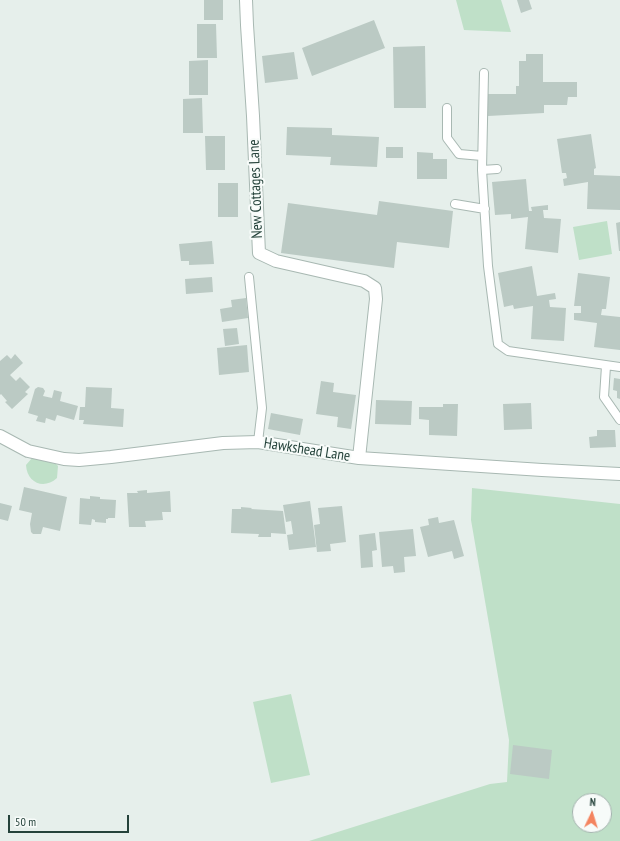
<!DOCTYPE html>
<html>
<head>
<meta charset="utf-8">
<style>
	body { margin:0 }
	#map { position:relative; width:620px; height:841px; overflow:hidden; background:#e6efeb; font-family:"PT Sans Narrow",sans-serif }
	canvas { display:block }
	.north { position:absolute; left:572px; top:793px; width:40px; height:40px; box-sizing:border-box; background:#f7fbf9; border:1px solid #a3b1ad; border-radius:50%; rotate:4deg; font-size:11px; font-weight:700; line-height:16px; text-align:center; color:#24423a }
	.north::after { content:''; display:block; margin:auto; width:14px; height:18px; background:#f4845f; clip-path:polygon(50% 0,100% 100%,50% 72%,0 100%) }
	.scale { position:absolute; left:8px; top:815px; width:121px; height:18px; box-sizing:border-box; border:2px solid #24423a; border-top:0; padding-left:5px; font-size:12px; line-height:14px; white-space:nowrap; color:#24423a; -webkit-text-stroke:3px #f7fbf9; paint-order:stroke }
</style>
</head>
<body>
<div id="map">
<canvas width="620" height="841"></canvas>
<div class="north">N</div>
<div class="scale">50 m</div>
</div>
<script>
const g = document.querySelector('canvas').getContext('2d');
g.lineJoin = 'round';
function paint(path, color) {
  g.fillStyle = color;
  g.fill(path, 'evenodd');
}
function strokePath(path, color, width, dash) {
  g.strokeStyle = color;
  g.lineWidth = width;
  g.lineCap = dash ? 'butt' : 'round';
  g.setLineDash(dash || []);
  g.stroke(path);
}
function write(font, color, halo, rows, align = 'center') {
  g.font = font + ' "PT Sans Narrow",sans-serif';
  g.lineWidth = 4;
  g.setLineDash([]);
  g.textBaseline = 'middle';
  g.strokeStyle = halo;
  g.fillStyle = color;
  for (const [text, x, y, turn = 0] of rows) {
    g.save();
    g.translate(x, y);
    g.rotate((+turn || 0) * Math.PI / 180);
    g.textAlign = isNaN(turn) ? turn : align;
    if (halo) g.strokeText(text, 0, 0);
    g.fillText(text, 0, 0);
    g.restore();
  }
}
paint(new Path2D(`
	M 456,0 L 501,0 L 511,32 L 464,30 Z
	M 607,221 L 612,254 L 579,260 L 573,227 Z
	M 32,458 L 56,464 L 58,466 L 57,478 C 44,490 27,483 26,465 Z
	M 472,488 L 620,504 L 620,841 L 309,841 L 490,784 L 507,782 L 509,740 L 471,520 ZM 580,801 L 604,801 L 604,825 L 580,825 Z
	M 291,694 L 310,775 L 271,783 L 253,702 Z`), '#bfe0c8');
paint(new Path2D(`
	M 204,0 L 223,0 L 223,20 L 204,20 Z
	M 517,0 L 529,0 L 532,9 L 521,13 Z
	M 374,20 L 385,48 L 312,76 L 302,48 Z
	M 197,24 L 216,24 L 217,58 L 197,58 Z
	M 425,46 L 426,108 L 394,108 L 393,47 Z
	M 294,52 L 298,79 L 265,83 L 262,56 Z
	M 526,54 L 543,54 L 543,82 L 577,82 L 577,97 L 568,97 L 567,105 L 544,105 L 544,113 L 488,116 L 488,94 L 516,94 L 516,86 L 519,86 L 519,61 L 526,61 Z
	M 208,60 L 208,95 L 189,95 L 189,61 Z
	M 202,98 L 203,133 L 183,133 L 183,99 Z
	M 287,127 L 332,128 L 332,135 L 379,137 L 377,167 L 330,165 L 331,157 L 286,155 Z
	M 591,134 L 596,168 L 594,169 L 594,175 L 620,176 L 620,210 L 587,209 L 588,182 L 564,186 L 563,179 L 567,178 L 566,173 L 562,173 L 557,139 Z
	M 205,136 L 225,136 L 225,170 L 206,170 Z
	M 386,147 L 403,147 L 403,158 L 386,158 Z
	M 417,152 L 433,153 L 433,159 L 447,159 L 447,179 L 417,179 Z
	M 526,179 L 529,211 L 532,211 L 531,207 L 548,205 L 548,210 L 543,210 L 544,218 L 561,219 L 558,253 L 525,249 L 528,217 L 511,219 L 511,214 L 495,215 L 492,182 Z
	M 218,183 L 238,183 L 238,217 L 218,217 Z
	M 379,201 L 453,211 L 449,248 L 397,242 L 394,268 L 281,253 L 288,203 L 377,215 Z
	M 620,222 L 620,251 L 619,251 L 616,223 Z
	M 212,241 L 214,264 L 189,265 L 189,261 L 181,261 L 179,244 Z
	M 532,266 L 537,296 L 555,293 L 556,299 L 549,300 L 550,307 L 566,308 L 564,341 L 531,339 L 533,306 L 514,309 L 513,305 L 504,307 L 498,273 Z
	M 578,273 L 610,277 L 606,309 L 602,309 L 601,315 L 620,317 L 620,350 L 594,347 L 597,323 L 574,320 L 574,313 L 581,313 L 581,306 L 574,306 Z
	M 212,277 L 213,292 L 186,294 L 185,279 Z
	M 246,298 L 248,318 L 222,322 L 220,309 L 232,307 L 231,300 Z
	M 237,328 L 239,344 L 225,346 L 223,329 Z
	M 247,345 L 249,372 L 219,375 L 217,348 Z
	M 15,354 L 23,363 L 10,375 L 16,381 L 20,377 L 30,387 L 25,392 L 28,394 L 12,409 L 5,402 L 7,401 L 1,394 L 0,395 L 0,361 L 7,355 L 11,359 Z
	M 614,378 L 620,379 L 620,399 L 617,398 L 617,391 L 613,390 Z
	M 321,381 L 334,383 L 333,392 L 356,395 L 351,429 L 337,427 L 338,417 L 316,414 Z
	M 38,387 L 43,388 L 45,391 L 43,396 L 52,398 L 54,390 L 62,392 L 60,401 L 78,406 L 74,420 L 57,415 L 55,421 L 46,418 L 45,423 L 36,421 L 38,416 L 28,413 L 35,389 Z
	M 86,387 L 112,388 L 111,408 L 124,409 L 123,427 L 83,424 L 84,420 L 79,420 L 80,407 L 85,407 Z
	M 376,400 L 412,401 L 411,425 L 375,424 Z
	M 531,403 L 532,429 L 504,430 L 503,404 Z
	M 443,404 L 458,404 L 457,436 L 429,435 L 429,420 L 419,419 L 419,407 L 443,407 Z
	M 271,413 L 303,419 L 300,435 L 268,429 Z
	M 597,430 L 615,430 L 616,447 L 590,448 L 589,437 L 597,436 Z
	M 24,487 L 67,497 L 60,531 L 43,527 L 41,534 L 33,534 L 31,532 L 30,524 L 32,513 L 19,510 Z
	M 147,490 L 147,493 L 170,491 L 171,512 L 162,512 L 163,520 L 145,521 L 146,527 L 129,527 L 127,493 L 138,493 L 137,491 Z
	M 90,496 L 100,497 L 100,499 L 116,500 L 115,518 L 108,518 L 108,519 L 106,519 L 106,523 L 95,522 L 95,520 L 92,519 L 91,525 L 79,524 L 80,498 L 90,499 Z
	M 310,501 L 316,547 L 289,550 L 287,535 L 293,534 L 291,521 L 286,522 L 283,505 Z
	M 0,503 L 12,506 L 8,521 L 0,519 Z
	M 342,506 L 346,542 L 330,544 L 331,551 L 317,552 L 314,525 L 320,524 L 318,508 Z
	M 241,507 L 252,508 L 251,509 L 283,511 L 286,534 L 271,533 L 271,537 L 258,537 L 259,534 L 231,533 L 232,509 L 241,509 Z
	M 438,517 L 439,523 L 454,520 L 464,556 L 454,559 L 452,551 L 428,557 L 420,527 L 429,525 L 428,519 Z
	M 413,529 L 416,556 L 404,557 L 405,572 L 394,573 L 393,566 L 382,567 L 379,532 Z
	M 375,533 L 377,550 L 372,551 L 373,567 L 361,568 L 359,535 Z
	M 513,745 L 552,750 L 549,779 L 510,774 Z`), '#bbcac4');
const lane = new Path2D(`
	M 484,73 L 482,170 L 488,266 L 498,344 L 508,351 L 620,367
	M 447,108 L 447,138 L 459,154 L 482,156
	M 482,170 L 497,169
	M 455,204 L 485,209
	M 249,277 L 262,408 L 258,442
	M 606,366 L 604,397 L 620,420`);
const street = new Path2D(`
	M 246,0 L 247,25 L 253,116 L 259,253 L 276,261 L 364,281 L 375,288 L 376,299 L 359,458
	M 0,436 L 28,451 L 64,459 L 79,460 L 111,457 L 223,443 L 258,442 L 359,458 L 542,470 L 620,474`);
strokePath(lane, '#a8b8b2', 10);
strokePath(street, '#a8b8b2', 14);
strokePath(lane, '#fff', 8);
strokePath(street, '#fff', 12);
write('15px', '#24423a', '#f7fbf9', [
	["New Cottages Lane",256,189,-92],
	["Hawkshead Lane",307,450,9]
]);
</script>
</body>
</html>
